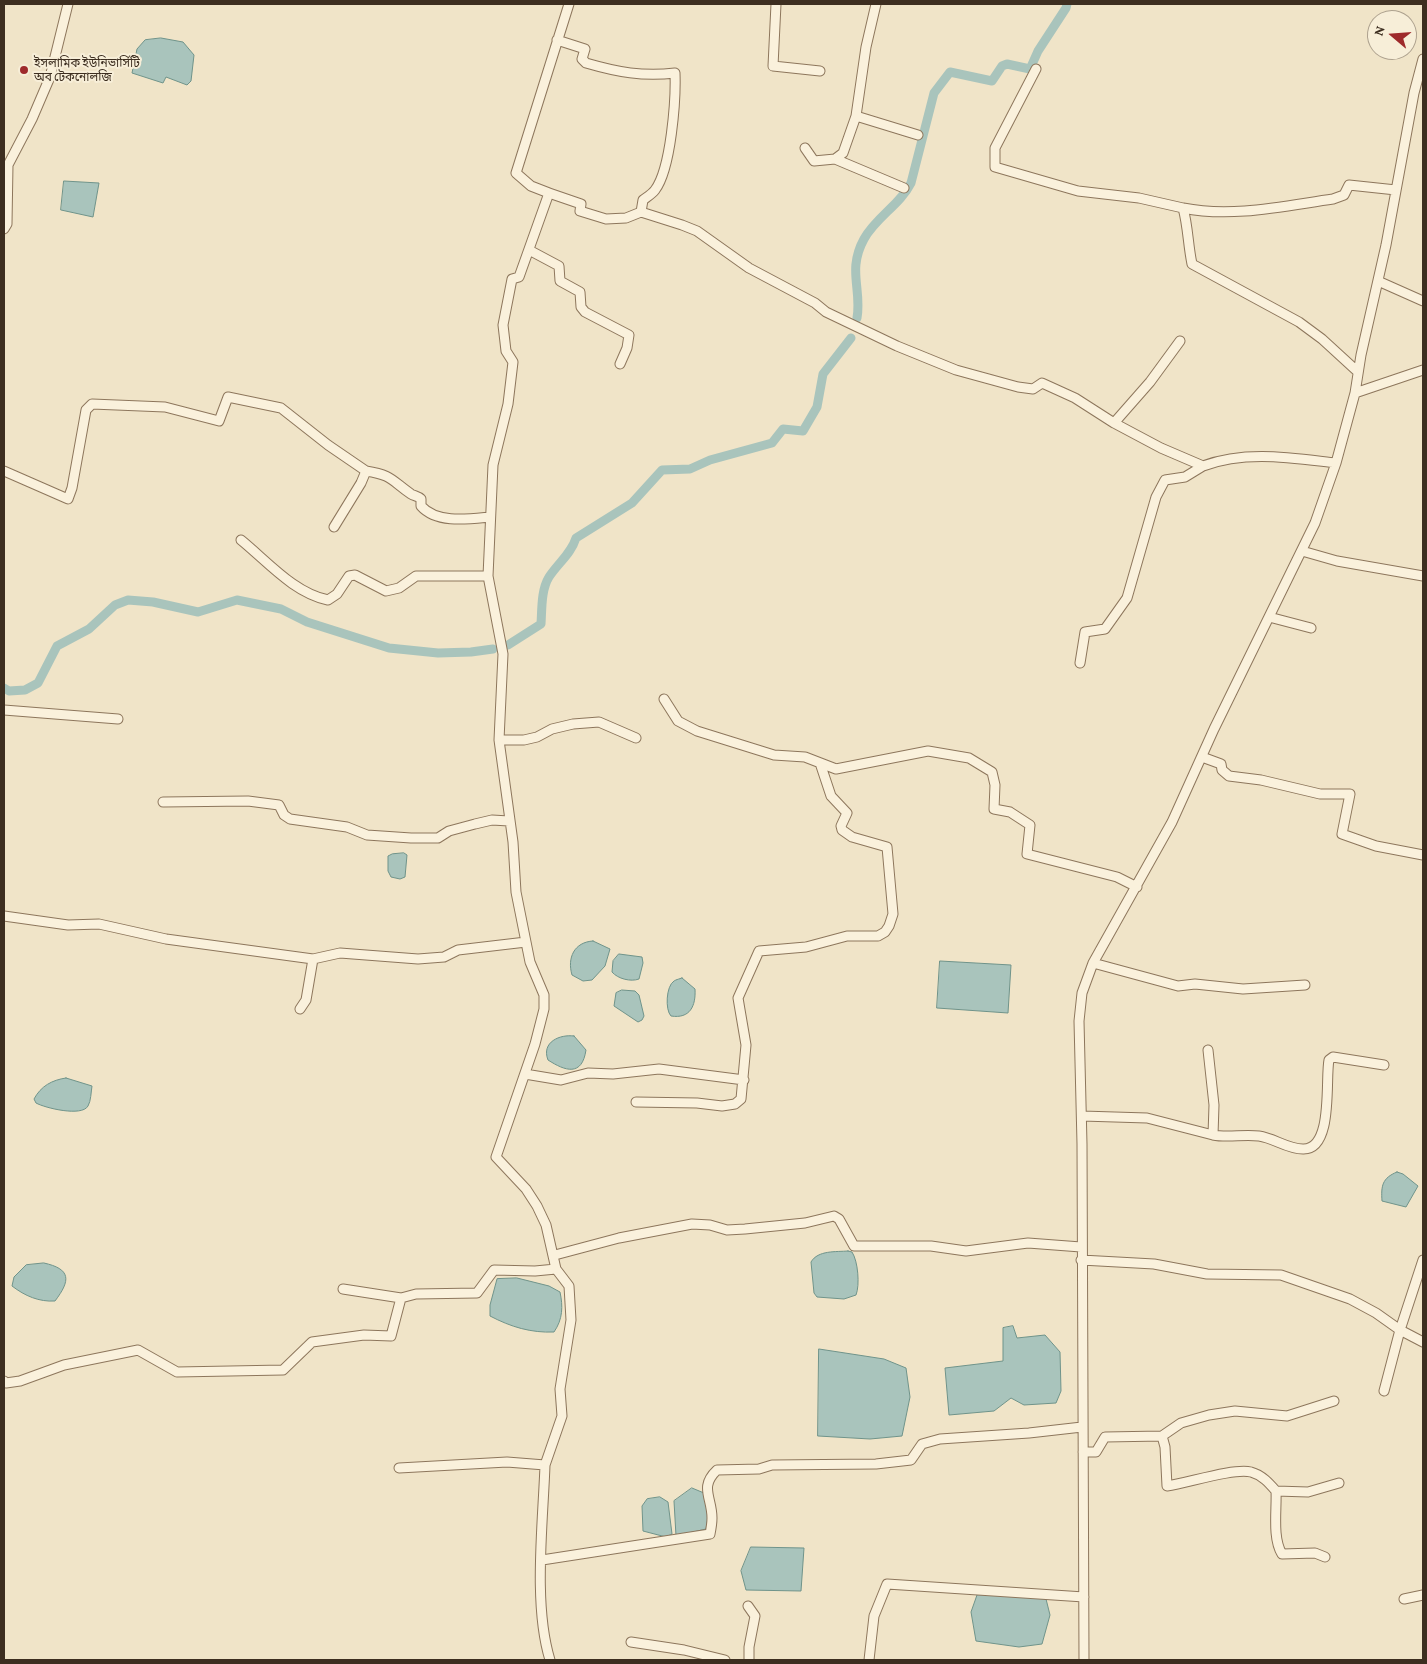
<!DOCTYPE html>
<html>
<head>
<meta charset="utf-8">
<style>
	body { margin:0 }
	#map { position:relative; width:1427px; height:1664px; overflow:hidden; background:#f0e4c8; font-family:"Crimson Pro",serif }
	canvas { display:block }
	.frame { position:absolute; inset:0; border:5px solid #3d2e20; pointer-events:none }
	.north { position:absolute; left:1367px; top:10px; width:50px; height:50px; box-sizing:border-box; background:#f7eed8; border:1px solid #ada18e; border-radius:50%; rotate:288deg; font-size:14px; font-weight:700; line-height:20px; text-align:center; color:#3d2e20 }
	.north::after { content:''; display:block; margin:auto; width:18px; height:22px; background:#9e2a2b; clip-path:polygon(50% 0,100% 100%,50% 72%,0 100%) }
</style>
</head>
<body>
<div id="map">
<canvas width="1427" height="1664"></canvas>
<div class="frame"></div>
<div class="north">N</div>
</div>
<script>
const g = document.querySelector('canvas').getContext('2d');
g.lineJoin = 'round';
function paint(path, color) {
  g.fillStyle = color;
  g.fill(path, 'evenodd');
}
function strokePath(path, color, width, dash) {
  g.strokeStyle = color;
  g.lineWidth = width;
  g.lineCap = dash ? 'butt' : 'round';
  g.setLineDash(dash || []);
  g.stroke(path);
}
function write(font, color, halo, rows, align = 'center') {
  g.font = font + ' "Crimson Pro","Noto Sans Bengali",serif';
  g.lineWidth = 4;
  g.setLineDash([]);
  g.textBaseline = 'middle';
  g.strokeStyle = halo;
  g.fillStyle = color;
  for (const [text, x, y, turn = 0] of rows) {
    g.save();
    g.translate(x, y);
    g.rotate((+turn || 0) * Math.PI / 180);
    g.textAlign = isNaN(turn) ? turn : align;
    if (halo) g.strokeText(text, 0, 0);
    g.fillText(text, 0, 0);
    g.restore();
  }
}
const water = new Path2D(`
	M 161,38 L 183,42 L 194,55 L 191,81 L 187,85 L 166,77 L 163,83 L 132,73 L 137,49 L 145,40 Z
	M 64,181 L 99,183 L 93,217 L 61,210 Z
	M 404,853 L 407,855 L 405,877 L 400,879 L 391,877 L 388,871 L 388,856 L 392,854 Z
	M 593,941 L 610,949 L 605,966 L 592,980 L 583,981 L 572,975 C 567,958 574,942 593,941 Z
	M 619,954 L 642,957 L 643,963 L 639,979 C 631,982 618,979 612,972 L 613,961 Z
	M 940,961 L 1011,965 L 1008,1013 L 937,1008 Z
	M 682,978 L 695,989 C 696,1006 690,1019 671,1016 C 665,1010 666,986 674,981 C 675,980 682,978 682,978 Z
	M 622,990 L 635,991 L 639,995 L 644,1016 L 642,1020 L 638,1022 L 614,1006 L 616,993 Z
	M 574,1036 L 586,1050 C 582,1077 565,1071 548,1060 C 541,1042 560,1034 574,1036 Z
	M 66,1078 L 92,1086 C 91,1092 91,1101 88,1106 C 82,1117 45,1108 36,1103 L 34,1099 C 41,1086 52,1080 66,1078 Z
	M 1397,1172 L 1403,1174 L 1418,1186 L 1406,1207 L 1382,1201 C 1381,1186 1382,1178 1397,1172 Z
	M 848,1251 L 852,1252 C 858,1261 860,1285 856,1295 L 844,1299 L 817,1297 L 814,1293 L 811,1262 C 818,1250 836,1252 848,1251 Z
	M 44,1263 C 71,1269 71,1280 55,1301 C 39,1302 25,1296 12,1286 L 14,1277 L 26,1265 Z
	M 517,1278 L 549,1286 L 560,1292 C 563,1306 563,1319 554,1332 C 531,1333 511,1327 490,1316 L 490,1305 L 497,1279 Z
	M 1013,1326 L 1017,1338 L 1045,1335 L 1060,1352 L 1061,1391 L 1056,1403 L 1024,1405 L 1011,1398 L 994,1411 L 949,1415 L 945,1368 L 1003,1361 L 1003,1328 Z
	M 819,1349 L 884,1359 L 906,1368 L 910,1397 L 902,1436 L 870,1439 L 818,1436 Z
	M 692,1488 L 704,1493 L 709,1511 L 706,1529 L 676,1536 L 674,1501 Z
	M 660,1497 L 668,1502 L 672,1534 L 666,1537 L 643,1531 L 642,1506 L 647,1499 Z
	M 751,1547 L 804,1548 L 801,1591 L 746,1590 L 741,1571 Z
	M 1014,1594 L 1046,1599 L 1050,1615 L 1042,1644 L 1019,1647 L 976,1641 L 971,1612 L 977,1595 Z`);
paint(water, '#a9c4bc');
strokePath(water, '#6f938a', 1);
strokePath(new Path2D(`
	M 857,318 C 862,289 847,270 864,239 C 876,217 900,205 911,183 L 934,93 L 950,72 L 992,81 L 1002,66 L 1007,64 L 1030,69 L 1038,51 L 1066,8 L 1067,4
	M 508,645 L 541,624 C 542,609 541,590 549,577 C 558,563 571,554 576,538 L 632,503 L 662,470 L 690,469 L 710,460 L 772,443 L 783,429 L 803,431 L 817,407 L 823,374 L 851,338
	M 4,688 L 9,691 L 25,690 L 38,683 L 57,646 L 89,629 L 115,605 L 128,600 L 153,602 L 198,612 L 237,600 L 281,609 L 307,622 L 389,648 L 438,653 L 471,652 L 493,649`), '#a9c4bc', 9);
const minor = new Path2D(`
	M 776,4 L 773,66 L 820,71
	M 557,40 L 585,49 L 582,59 L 586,63 C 617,72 643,77 675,73 C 676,100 671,169 655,190 C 652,194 647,197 643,200 L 641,212
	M 1036,69 L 995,148 L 995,167 L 1078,191 L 1139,198 L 1183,208 C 1188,226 1188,245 1192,264 L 1299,322 L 1322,339 L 1358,372
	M 856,116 L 918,135
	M 805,148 L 814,161 L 835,159 L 843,153 L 856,116 L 866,47 L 876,4
	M 835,159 L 904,188
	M 549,193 L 581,204 L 580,211 L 606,219 L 626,218 L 641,212 L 682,225 L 697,231 L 749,268 L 815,303 L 826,312 L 897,346 L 956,370 L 1018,387 L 1033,389 L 1042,383 L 1075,398 L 1114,423 L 1161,448 L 1203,466 C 1246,450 1292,458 1336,463
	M 1183,208 C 1232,218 1284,206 1333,199 L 1344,195 L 1349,185 L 1396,190
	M 4,229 L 7,224 L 8,165 L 32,119 L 50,77 L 68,4
	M 529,250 L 559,266 L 560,281 L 580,292 L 581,307 L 585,312 L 629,335 L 627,348 L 620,364
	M 1378,281 L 1423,301
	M 1355,393 L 1423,370
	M 1114,423 L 1150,382 L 1180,341
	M 4,471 L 68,499 L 72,488 L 86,410 L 92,404 L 165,407 L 219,421 L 228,397 L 281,408 L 328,445 L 366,471 L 361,483 L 334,527
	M 366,471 C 392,475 391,480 411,494 C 414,496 418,496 421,499 L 421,506 C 437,524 469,519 490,517
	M 241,540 C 268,562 294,593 328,600 L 337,594 L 349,576 L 355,575 L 386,591 L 399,588 L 416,576 L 488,576
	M 1302,551 L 1337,561 L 1423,576
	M 1269,617 L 1311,628
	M 1080,663 L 1085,632 L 1105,629 L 1127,598 L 1156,497 L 1165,480 L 1185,477 L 1203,466
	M 664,699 L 678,721 L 697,731 L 774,755 L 805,757 L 836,769 L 928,751 L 969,758 L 992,772 L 995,785 L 994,809 L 1010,812 L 1030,825 L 1027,854 L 1117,877 L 1137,887
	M 4,710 L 118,719
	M 499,740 L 524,740 L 537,737 L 552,729 L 573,724 L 599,722 L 636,738
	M 1202,757 L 1221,764 L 1222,770 L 1229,776 L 1261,780 L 1320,794 L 1350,794 L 1342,834 L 1376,846 L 1423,855
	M 163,802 L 248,801 L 279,805 L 284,815 L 290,819 L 347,827 L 367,835 L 411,838 L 438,838 L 449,831 L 475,824 L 492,820 L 509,821
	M 4,916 L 68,925 L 99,924 L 166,939 L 313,959
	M 1093,963 L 1178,986 L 1195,984 L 1243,989 L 1305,985
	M 300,1009 L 306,1000 L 313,959 L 340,953 L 418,959 L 444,957 L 458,950 L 526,942
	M 1208,1050 L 1214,1105 L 1213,1135 C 1228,1138 1243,1134 1259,1136 C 1274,1138 1287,1149 1303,1149 C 1334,1150 1325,1078 1329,1060 L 1333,1057 L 1384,1065
	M 525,1074 L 561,1080 L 588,1073 L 613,1074 L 659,1069 L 744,1080
	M 636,1102 L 697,1103 L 722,1106 L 735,1104 L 741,1099 L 746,1045 L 738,998 L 759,951 L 806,947 L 847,936 L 878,936 L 885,932 L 889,926 L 893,914 L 887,847 L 852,837 L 842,830 L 841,826 L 847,813 L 831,796 L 820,763
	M 1082,1116 L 1147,1118 L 1213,1135
	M 555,1255 L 619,1238 L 692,1224 L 710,1225 L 727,1230 L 745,1229 L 805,1223 L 834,1216 L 839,1219 L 854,1246 L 931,1246 L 966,1251 L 1028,1243 L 1081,1247
	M 1081,1260 L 1154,1264 L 1207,1274 L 1281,1275 L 1350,1299 L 1376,1313 L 1400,1330 L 1423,1342
	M 343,1289 L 401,1298 L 416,1294 L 477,1293 L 494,1270 L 535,1271 L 556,1269
	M 4,1381 L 6,1383 L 20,1381 L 64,1365 L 138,1350 L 177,1372 L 283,1370 L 312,1342 L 364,1335 L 391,1336 L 401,1298
	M 1384,1391 L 1400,1330 L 1423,1260
	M 1162,1436 L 1165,1447 L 1167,1486 C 1188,1483 1233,1468 1251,1472 C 1262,1475 1269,1483 1276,1491 L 1308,1492 L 1339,1483
	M 1083,1452 L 1096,1452 L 1105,1437 L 1162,1436 L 1181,1423 L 1209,1415 L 1235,1411 L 1287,1416 L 1334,1401
	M 545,1465 L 562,1416 L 560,1389 L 571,1320 L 569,1286 L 556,1269 L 546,1225 L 537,1206 L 526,1189 L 496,1157 L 535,1044 L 544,1009 L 544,995 L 530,962 L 516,892 L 513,842 L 499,740 L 503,654 L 488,576 L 493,465 L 508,404 L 513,362 L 506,351 L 503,325 L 512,279 L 519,277 L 549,193 L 531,186 L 516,173 L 569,4
	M 399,1468 L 507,1462 L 545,1465 C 543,1523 533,1605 550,1660
	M 1276,1491 C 1277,1509 1272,1538 1282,1554 L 1315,1553 L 1325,1557
	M 542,1560 L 710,1534 C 711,1529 712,1523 712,1518 C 712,1497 699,1487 717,1470 L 759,1469 L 772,1465 L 876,1464 L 911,1460 L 922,1444 L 940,1439 L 1029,1433 L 1082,1427
	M 1404,1599 L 1423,1595
	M 748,1606 L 755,1616 L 749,1647 L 749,1660
	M 631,1642 L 684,1650 L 725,1660
	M 869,1660 L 874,1616 L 887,1584 L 1084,1597
	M 1084,1660 L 1082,1144 L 1079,1021 L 1082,993 L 1093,963 L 1172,822 L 1214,729 L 1315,523 L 1336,463 L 1355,393 L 1361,355 L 1386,245 L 1414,93 L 1423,59`);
strokePath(minor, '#8d765c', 11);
strokePath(minor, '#faf1dc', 9);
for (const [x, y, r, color] of [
	[24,70,5,"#9e2a2b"]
]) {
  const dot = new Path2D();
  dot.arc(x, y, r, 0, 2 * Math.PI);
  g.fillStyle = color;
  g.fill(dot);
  strokePath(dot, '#f7eed8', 2);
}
write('12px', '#3d2e20', '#f7eed8', [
	["ইসলামিক ইউনিভার্সিটি",34,63],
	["অব টেকনোলজি",34,77]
], 'left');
</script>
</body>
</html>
